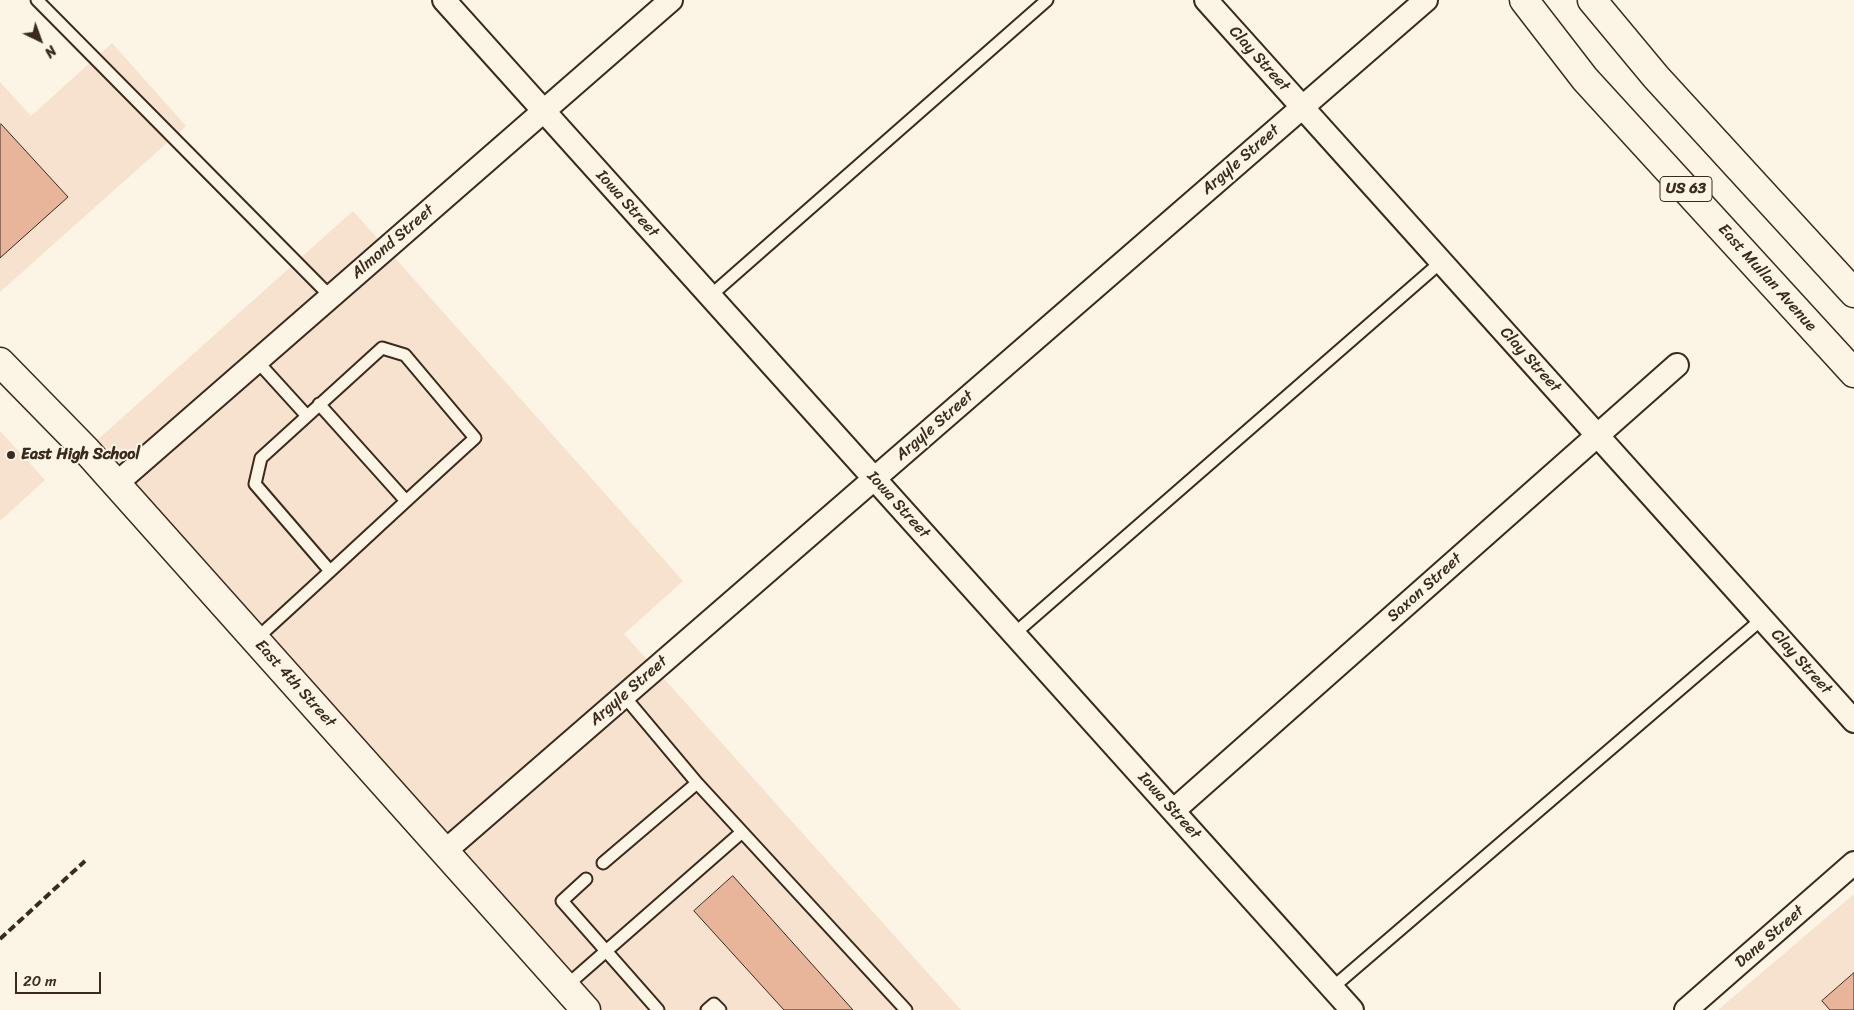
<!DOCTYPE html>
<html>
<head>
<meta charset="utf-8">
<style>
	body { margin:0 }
	#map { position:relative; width:1854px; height:1010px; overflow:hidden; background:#fcf5e5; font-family:Sriracha,sans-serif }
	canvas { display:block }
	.north { position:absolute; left:15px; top:15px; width:50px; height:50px; -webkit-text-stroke:4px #fcf5e5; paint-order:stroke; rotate:138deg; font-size:14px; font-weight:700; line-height:20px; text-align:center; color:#3b2a1e }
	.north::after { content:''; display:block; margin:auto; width:18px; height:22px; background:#3b2a1e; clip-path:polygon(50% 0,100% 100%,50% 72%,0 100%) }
	.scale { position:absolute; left:15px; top:972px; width:86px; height:22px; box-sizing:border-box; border:2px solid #3b2a1e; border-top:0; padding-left:6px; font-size:15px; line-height:18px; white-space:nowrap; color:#3b2a1e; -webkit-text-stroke:4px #fcf5e5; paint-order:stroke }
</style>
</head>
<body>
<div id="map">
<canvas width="1854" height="1010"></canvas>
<div class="north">N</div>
<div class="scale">20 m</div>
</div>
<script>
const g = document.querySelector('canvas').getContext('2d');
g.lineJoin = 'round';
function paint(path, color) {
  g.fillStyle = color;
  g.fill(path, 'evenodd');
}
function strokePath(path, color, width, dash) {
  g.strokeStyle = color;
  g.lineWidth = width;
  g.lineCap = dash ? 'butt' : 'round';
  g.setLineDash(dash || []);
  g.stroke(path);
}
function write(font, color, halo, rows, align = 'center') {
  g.font = font + ' Sriracha,sans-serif';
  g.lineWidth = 4;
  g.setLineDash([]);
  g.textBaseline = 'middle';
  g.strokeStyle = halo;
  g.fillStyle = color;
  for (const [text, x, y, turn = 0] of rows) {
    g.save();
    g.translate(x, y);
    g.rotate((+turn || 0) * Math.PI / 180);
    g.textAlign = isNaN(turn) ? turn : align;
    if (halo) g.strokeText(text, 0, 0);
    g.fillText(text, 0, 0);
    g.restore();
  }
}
paint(new Path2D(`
	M 112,43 L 186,126 L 0,292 L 0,82 L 31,116 Z
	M 353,211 L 683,581 L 624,634 L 961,1010 L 586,1010 L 86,450 Z
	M 0,431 L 45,480 L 0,521 Z
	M 1854,894 L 1854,1010 L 1718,1010 Z`), '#f6e2ce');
const building = new Path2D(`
	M 1,124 L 68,197 L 0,258 L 0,125 Z
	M 733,876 L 853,1010 L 784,1010 L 694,911 Z
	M 1854,973 L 1854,1010 L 1830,1010 L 1822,1001 Z`);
paint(building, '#e8b59a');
strokePath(building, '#3b2a1e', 1);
const lane = new Path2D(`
	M 37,0 L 330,296
	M 710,296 L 1047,0
	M 257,361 L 307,416
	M 319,404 L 406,501
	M 1014,634 L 1441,262
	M 255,640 C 329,573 401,505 475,438 L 405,355 L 382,348 L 261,458 L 255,484 L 330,571
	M 624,696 L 697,783 L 906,1010
	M 603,863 L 697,783
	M 586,879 L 562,901 L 658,1010
	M 565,987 L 742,832
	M 1332,988 L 1762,619
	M 707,1010 L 714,1004 L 720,1010`);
const street = new Path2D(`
	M 444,0 L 1352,1010
	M 1206,0 L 1854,721
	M 116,484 L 671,0
	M 1173,811 L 1677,365
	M 444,852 L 1426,0
	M 1686,1010 L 1854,863`);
const secondary = new Path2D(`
	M 0,362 L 86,450 L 586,1010`);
const highway = new Path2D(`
	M 1524,0 L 1585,79 L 1854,373
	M 1592,0 L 1656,77 L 1854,293`);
strokePath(lane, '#3b2a1e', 15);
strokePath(street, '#3b2a1e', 26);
strokePath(secondary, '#3b2a1e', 31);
strokePath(highway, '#3b2a1e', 31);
strokePath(lane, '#fcf5e5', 11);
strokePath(street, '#fcf5e5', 22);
strokePath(secondary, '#fcf5e5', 28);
strokePath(highway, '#fcf5e5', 28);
strokePath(new Path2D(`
	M 0,939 L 85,861`), '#3b2a1e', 4, [8, 4]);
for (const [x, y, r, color] of [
	[11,455,5,"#3b2a1e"]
]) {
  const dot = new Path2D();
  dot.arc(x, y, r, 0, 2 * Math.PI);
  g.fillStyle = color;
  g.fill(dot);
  strokePath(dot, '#fcf5e5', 2);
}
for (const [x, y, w] of [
	[1686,189,52]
]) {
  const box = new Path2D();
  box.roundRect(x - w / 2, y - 12.5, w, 25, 4);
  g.fillStyle = '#fcf5e5';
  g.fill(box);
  strokePath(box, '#3b2a1e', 1);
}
write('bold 15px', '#3b2a1e', null, [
	["US 63",1686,189]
]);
write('16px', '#3b2a1e', '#fcf5e5', [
	["Clay Street",1259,59,48],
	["Argyle Street",1241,160,-41],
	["Iowa Street",627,204,48],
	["Almond Street",393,242,-41],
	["East Mullan Avenue",1767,278,48],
	["Clay Street",1530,360,48],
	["Argyle Street",935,426,-41],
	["Iowa Street",898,505,48],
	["Saxon Street",1425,588,-42],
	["Clay Street",1801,662,48],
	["East 4th Street",295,684,48],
	["Argyle Street",629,691,-41],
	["Iowa Street",1169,806,48],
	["Dane Street",1770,937,-41]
]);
write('bold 16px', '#3b2a1e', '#fcf5e5', [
	["East High School",21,455]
], 'left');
</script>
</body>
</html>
